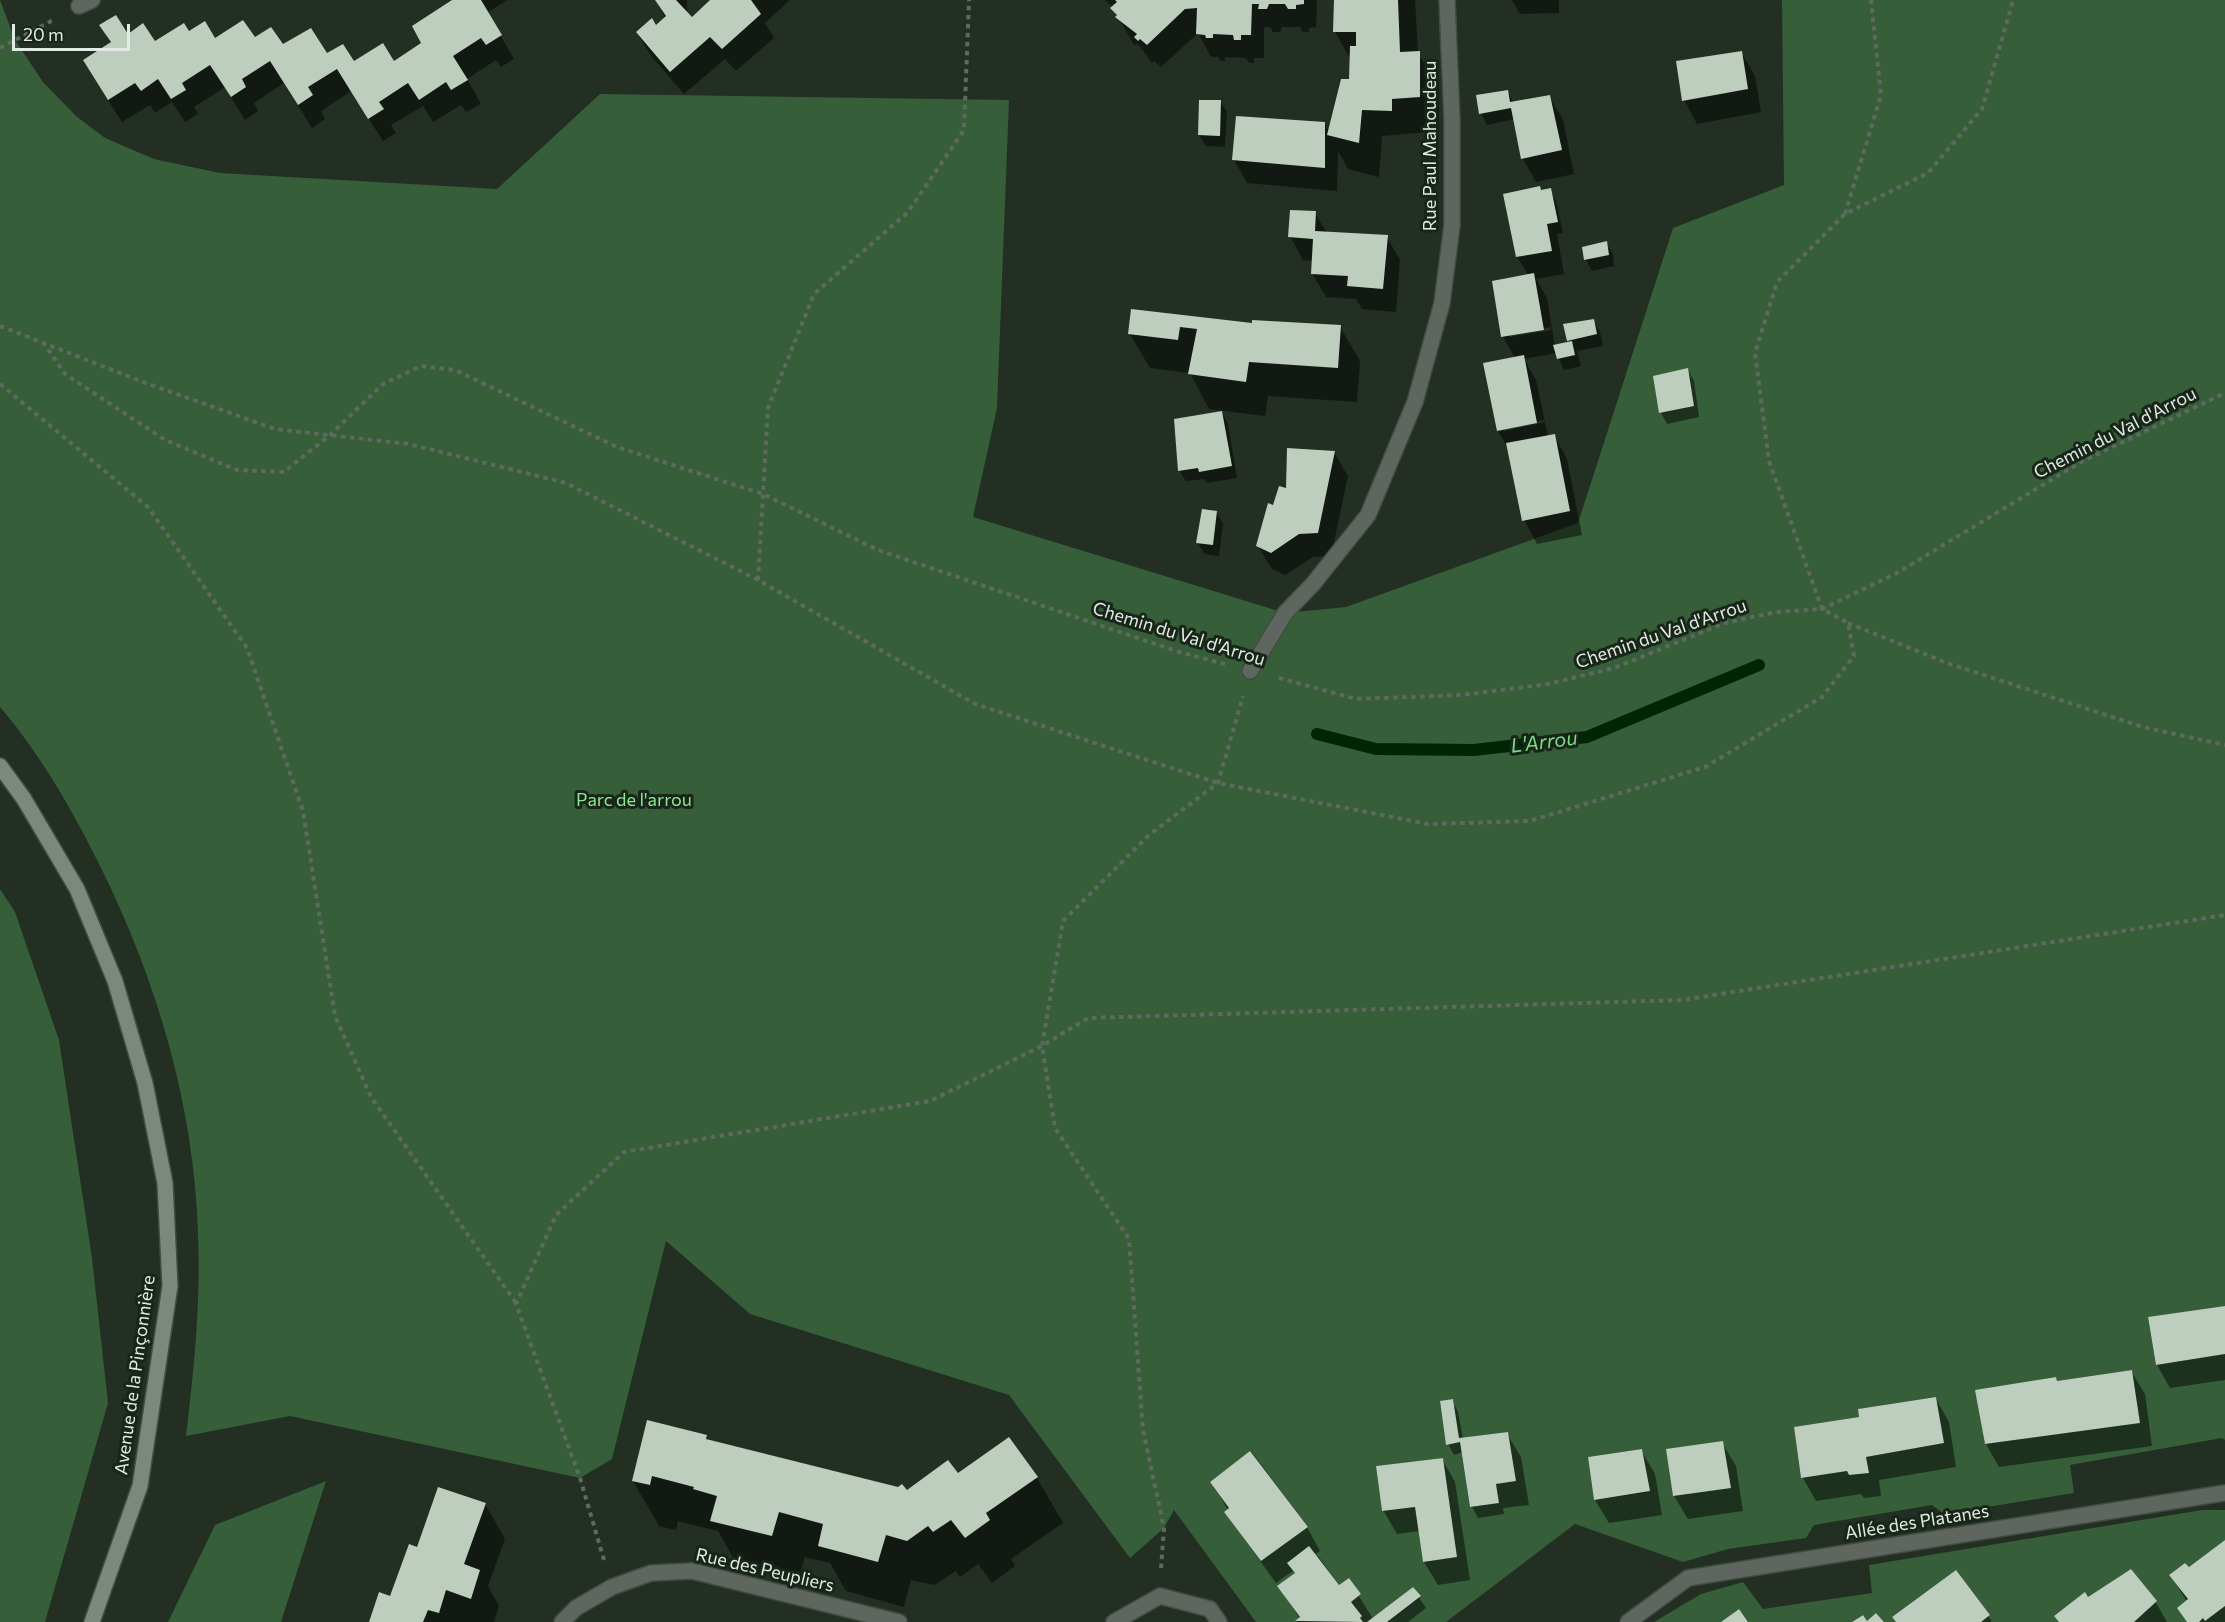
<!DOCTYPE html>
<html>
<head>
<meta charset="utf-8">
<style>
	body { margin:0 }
	#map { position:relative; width:2225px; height:1622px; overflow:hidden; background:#222f22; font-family:Commissioner,sans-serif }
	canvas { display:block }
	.scale { position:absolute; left:12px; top:24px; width:118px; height:27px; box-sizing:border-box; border:3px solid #e2ebe3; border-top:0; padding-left:8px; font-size:18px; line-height:21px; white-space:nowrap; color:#e2ebe3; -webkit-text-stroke:4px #182519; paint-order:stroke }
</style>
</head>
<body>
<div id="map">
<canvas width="2225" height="1622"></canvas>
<div class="scale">20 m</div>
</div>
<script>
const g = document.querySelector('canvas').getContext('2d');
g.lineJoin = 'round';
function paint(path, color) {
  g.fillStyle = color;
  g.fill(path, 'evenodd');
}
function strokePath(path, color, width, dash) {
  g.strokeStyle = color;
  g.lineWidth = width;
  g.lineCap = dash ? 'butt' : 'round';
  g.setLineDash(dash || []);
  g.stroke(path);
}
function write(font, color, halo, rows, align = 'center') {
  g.font = font + ' Commissioner,sans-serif';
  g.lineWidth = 6;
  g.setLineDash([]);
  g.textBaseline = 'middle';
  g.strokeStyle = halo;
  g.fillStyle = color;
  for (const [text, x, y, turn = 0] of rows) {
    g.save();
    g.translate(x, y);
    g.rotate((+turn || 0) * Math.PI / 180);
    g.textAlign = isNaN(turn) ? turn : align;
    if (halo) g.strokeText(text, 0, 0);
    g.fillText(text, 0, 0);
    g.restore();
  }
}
paint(new Path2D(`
	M 0,0 L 15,40 L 43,82 L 76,116 L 105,138 L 154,159 L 220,173 L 497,189 L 600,94 L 1009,100 L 997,408 L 973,517 L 1285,613 L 1346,607 L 1578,523 L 1673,228 L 1784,185 L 1782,0 L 2225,0 L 2225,1306 L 2148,1318 L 2156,1365 L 2225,1354 L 2225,1440 L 2222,1438 L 2070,1465 L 2074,1493 L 1944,1514 L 1932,1505 L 1814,1525 L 1806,1538 L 1728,1549 L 1683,1562 L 1575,1524 L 1446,1622 L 1387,1622 L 1421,1597 L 1413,1587 L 1367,1622 L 1363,1622 L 1360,1618 L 1362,1616 L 1351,1602 L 1361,1594 L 1349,1578 L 1339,1585 L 1318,1556 L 1288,1563 L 1295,1573 L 1278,1586 L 1300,1617 L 1296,1622 L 1256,1622 L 1174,1510 L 1164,1528 L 1130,1558 L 1009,1395 L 750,1314 L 666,1241 L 612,1459 L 580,1478 L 290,1416 L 186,1436 C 194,1369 201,1301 198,1233 C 194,1106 157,981 101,868 C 73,811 41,755 0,707 ZM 2132,1370 L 2140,1423 L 1985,1444 L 1976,1391 L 2055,1377 L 2057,1381 ZM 1936,1397 L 1944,1443 L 1866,1457 L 1869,1473 L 1849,1475 L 1847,1471 L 1801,1478 L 1794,1428 L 1859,1417 L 1858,1409 ZM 1453,1399 L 1459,1438 L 1508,1432 L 1516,1481 L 1496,1484 L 1499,1503 L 1470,1507 L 1460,1442 L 1446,1444 L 1440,1402 ZM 1642,1449 L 1649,1492 L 1594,1500 L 1588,1457 ZM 1251,1451 L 1308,1527 L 1261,1561 L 1224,1512 L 1229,1508 L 1210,1482 ZM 1443,1458 L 1457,1557 L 1423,1562 L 1415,1507 L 1382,1511 L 1376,1466 Z
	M 0,889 L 15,912 L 59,1040 L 92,1258 L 108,1403 L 45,1622 L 0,1622 Z
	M 326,1481 L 281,1622 L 168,1622 L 215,1525 Z
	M 2202,1510 L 2225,1510 L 2225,1540 L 2189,1567 L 2185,1563 L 2169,1575 L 2205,1621 L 2225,1606 L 2225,1622 L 2134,1622 L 2156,1601 L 2131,1569 L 2088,1597 L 2085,1593 L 2055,1615 L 2059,1622 L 1981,1622 L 1990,1615 L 1956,1570 L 1892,1617 L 1896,1622 L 1884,1622 L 1876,1613 L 1867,1621 L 1862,1615 L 1852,1622 L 1748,1622 L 1739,1609 L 1721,1622 L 1654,1622 L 1701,1594 L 1743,1582 L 1763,1609 L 1872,1593 L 1869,1565 Z`), '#355e39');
paint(new Path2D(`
	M 455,0 L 507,0 L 487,13 L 514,59 L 501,67 L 496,60 L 467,79 L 481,104 L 466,112 L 461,105 L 433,122 L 423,106 L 391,125 L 396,133 L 383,141 L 351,91 L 321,111 L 325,119 L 312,128 L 284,83 L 254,103 L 258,111 L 245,120 L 225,87 L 194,107 L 198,114 L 185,122 L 172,102 L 155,113 L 150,105 L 122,122 L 98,84 L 111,44 L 101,25 L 155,43 L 189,33 L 214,40 L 254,39 L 353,63 L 394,63 L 423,43 Z
	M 656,0 L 687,0 L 687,15 L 692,20 L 713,0 L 790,0 L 765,23 L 774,38 L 736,71 L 725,59 L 684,94 L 651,56 L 637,33 L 656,27 L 665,18 Z
	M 1105,0 L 1317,0 L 1316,27 L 1309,28 L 1309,32 L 1303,32 L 1300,27 L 1282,27 L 1280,32 L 1273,32 L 1270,27 L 1264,27 L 1264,58 L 1254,58 L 1254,63 L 1249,63 L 1246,58 L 1225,57 L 1225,61 L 1221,61 L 1218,57 L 1211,57 L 1198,33 L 1161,67 L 1154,61 L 1152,63 L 1138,44 L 1134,45 L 1112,6 Z
	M 1336,0 L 1415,0 L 1418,53 L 1439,88 L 1439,131 L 1382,136 L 1379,177 L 1348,169 L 1338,151 L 1337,191 L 1247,183 L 1234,160 L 1324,123 L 1329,131 L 1350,81 L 1351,60 L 1335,32 Z
	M 1512,0 L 1559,0 L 1559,13 L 1520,14 Z
	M 1741,52 L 1755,76 L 1761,112 L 1697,124 L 1684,100 Z
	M 1507,91 L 1514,103 L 1549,96 L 1563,120 L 1574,174 L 1536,182 L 1523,159 L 1515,119 L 1487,125 L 1481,113 Z
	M 1220,101 L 1227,112 L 1225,147 L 1206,146 L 1199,135 Z
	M 1550,190 L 1556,201 L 1563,233 L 1557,234 L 1564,274 L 1536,279 L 1547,298 L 1555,347 L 1570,343 L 1568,340 L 1593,320 L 1600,332 L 1603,346 L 1577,351 L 1581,366 L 1564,370 L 1557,353 L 1524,359 L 1536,380 L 1548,436 L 1554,435 L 1567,459 L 1582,535 L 1537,544 L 1524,520 L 1509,450 L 1498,431 L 1485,364 L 1515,358 L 1503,337 L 1494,282 L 1528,275 L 1517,257 L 1541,192 ZM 1551,327 L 1551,330 L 1510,337 L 1510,334 ZM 1544,420 L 1545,422 L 1504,431 L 1504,428 Z
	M 1315,213 L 1327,233 L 1387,237 L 1400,260 L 1396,312 L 1362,309 L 1356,299 L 1326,297 L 1312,273 L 1313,261 L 1303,260 L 1290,236 Z
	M 1606,243 L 1613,254 L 1614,266 L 1592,271 L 1586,260 L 1584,248 Z
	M 1132,310 L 1253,325 L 1340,327 L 1360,361 L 1357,402 L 1268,396 L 1265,416 L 1209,409 L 1190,373 L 1150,368 L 1130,334 Z
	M 1688,370 L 1694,381 L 1699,417 L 1667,424 L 1661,413 L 1655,377 Z
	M 1222,412 L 1228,424 L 1237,478 L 1207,483 L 1204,479 L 1186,481 L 1179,470 Z
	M 1334,452 L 1348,476 L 1331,556 L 1313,557 L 1285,575 L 1272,569 L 1258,546 L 1274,507 L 1288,490 Z
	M 1216,512 L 1223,523 L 1219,556 L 1205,554 L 1198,543 Z
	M 2225,1307 L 2225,1380 L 2170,1388 L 2157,1365 L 2150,1319 Z
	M 2131,1371 L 2145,1394 L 2152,1446 L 1999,1467 L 1986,1444 L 2057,1382 Z
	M 1936,1399 L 1949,1422 L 1956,1467 L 1879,1480 L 1881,1496 L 1864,1498 L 1861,1494 L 1816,1501 L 1803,1478 L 1861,1418 Z
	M 1452,1400 L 1458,1412 L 1463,1439 L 1507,1434 L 1521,1457 L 1529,1505 L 1503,1508 L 1504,1514 L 1478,1518 L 1472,1507 L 1463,1452 L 1454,1455 L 1448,1444 Z
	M 706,1436 L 709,1441 L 906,1492 L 958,1475 L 1037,1478 L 1063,1523 L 1011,1559 L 1015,1566 L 992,1583 L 978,1564 L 960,1577 L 956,1571 L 934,1585 L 911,1580 L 904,1607 L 846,1591 L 830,1563 L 805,1557 L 798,1581 L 738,1566 L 718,1531 L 678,1521 L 676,1530 L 659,1526 L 633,1481 Z
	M 1722,1443 L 1736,1466 L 1743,1511 L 1688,1519 L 1674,1496 Z
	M 1641,1450 L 1655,1474 L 1662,1515 L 1609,1523 L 1595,1500 L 1589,1458 Z
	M 1442,1459 L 1455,1482 L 1470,1580 L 1438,1585 L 1424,1562 L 1420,1531 L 1397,1534 L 1383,1510 Z
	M 1212,1483 L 1307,1527 L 1320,1551 L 1314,1555 L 1338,1587 L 1349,1580 L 1373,1619 L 1413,1589 L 1426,1608 L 1408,1622 L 1297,1622 L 1300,1619 L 1279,1586 L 1296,1574 L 1294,1570 L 1276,1583 L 1233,1523 L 1228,1510 Z
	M 485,1504 L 505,1539 L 488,1586 L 499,1606 L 494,1622 L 370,1622 L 391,1598 L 418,1549 Z
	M 2225,1542 L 2225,1622 L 2187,1622 L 2179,1608 L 2187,1602 L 2171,1575 L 2189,1569 Z
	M 2089,1600 L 2155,1601 L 2167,1622 L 2060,1622 Z
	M 1983,1608 L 1992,1622 L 1896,1622 Z`), '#0007');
strokePath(new Path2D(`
	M 1317,734 L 1376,749 L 1474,750 L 1587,737 L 1759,665`), '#002504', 12);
paint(new Path2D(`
	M 452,0 L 481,0 L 502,35 L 486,45 L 481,38 L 453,56 L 468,80 L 451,90 L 446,82 L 419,100 L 408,83 L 379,102 L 384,109 L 368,119 L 337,69 L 308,87 L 313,95 L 298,105 L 270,61 L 242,79 L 246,87 L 231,97 L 210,65 L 182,83 L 186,90 L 171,99 L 158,79 L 141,91 L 135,83 L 108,100 L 83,60 L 111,42 L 99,25 L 116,15 L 128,34 L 143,23 L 155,41 L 184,23 L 189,31 L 205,21 L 215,38 L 243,20 L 255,37 L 271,27 L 283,44 L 311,28 L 327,53 L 343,44 L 354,61 L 383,43 L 394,61 L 421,43 L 412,26 Z
	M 655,0 L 676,0 L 692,17 L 710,0 L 751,0 L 761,14 L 722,49 L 710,37 L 670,72 L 636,32 L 652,18 L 656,25 L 666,16 Z
	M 1115,0 L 1304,0 L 1304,4 L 1296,5 L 1296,9 L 1288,9 L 1285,4 L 1269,4 L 1267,9 L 1258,9 L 1259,4 L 1252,4 L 1251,35 L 1241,35 L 1241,40 L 1234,40 L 1233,35 L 1213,34 L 1213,38 L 1206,38 L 1205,35 L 1196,34 L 1197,8 L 1185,9 L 1147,45 L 1140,39 L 1138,41 L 1134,37 L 1137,34 L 1115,17 L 1117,15 L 1110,8 L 1117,2 Z
	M 1334,0 L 1398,0 L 1400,52 L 1420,51 L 1420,97 L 1392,99 L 1392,111 L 1362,110 L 1359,143 L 1327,135 L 1341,79 L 1349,79 L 1350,46 L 1356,46 L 1356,32 L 1333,32 Z
	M 1742,51 L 1748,89 L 1682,101 L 1676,61 Z
	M 1508,90 L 1510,102 L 1550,95 L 1562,150 L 1521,159 L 1511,108 L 1479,114 L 1476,95 Z
	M 1199,100 L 1221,100 L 1220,136 L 1198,135 Z
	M 1236,116 L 1325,122 L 1325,168 L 1232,160 Z
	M 1540,186 L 1541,190 L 1551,188 L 1558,222 L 1547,224 L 1552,251 L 1516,257 L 1503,194 Z
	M 1290,210 L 1316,211 L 1315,231 L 1388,235 L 1383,289 L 1347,286 L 1348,276 L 1311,274 L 1313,239 L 1288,237 Z
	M 1607,241 L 1609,255 L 1584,260 L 1582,247 Z
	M 1534,273 L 1544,330 L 1501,337 L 1492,281 Z
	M 1131,309 L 1252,323 L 1252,320 L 1341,325 L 1338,368 L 1249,362 L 1246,382 L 1188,374 L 1197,329 L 1180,327 L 1178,340 L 1128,334 Z
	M 1594,319 L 1597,334 L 1567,341 L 1563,324 Z
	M 1572,341 L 1575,355 L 1557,359 L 1553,345 Z
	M 1524,355 L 1537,423 L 1497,431 L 1483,363 Z
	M 1688,368 L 1694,406 L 1659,413 L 1653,376 Z
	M 1222,411 L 1232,466 L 1199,472 L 1198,468 L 1178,471 L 1174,419 Z
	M 1555,434 L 1570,511 L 1522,521 L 1506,443 Z
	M 1287,448 L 1335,451 L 1318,533 L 1299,534 L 1271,553 L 1256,546 L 1268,503 L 1273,505 L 1279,486 L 1286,488 Z
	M 1202,509 L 1217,511 L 1213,545 L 1196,543 Z
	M 2225,1306 L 2225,1354 L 2156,1365 L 2148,1317 Z
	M 2132,1370 L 2140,1423 L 1985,1444 L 1975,1390 L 2056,1377 L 2057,1381 Z
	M 1936,1397 L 1944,1443 L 1866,1457 L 1869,1473 L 1849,1475 L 1847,1471 L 1801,1478 L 1794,1427 L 1859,1417 L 1858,1409 Z
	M 1453,1399 L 1459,1438 L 1508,1432 L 1516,1481 L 1496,1484 L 1499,1503 L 1470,1507 L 1460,1442 L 1446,1445 L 1440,1401 Z
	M 647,1420 L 707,1435 L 706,1439 L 898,1487 L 902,1484 L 907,1490 L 948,1460 L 958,1473 L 1009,1437 L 1038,1477 L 986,1513 L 990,1520 L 965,1538 L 951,1520 L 933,1532 L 928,1526 L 907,1541 L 886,1535 L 878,1562 L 818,1546 L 823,1524 L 779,1512 L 772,1536 L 710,1521 L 717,1496 L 693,1489 L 694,1487 L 652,1476 L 650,1485 L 632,1481 Z
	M 1723,1441 L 1731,1488 L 1673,1496 L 1666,1449 Z
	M 1642,1449 L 1650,1491 L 1594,1500 L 1588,1457 Z
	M 1250,1451 L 1308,1527 L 1261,1561 L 1224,1512 L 1229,1508 L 1210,1482 Z
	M 1443,1458 L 1457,1557 L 1423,1562 L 1415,1507 L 1382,1511 L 1376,1466 Z
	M 438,1487 L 486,1503 L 464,1564 L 480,1570 L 471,1599 L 446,1590 L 439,1613 L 428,1610 L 423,1622 L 369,1622 L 379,1592 L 390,1596 L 409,1544 L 417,1547 Z
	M 2225,1540 L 2225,1606 L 2205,1621 L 2203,1618 L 2199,1622 L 2187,1622 L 2177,1608 L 2188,1599 L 2169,1575 L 2185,1563 L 2189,1567 Z
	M 1309,1546 L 1339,1585 L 1349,1578 L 1361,1594 L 1351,1602 L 1362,1616 L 1360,1618 L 1363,1622 L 1295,1621 L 1300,1617 L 1277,1586 L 1295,1573 L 1287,1563 Z
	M 2131,1569 L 2157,1601 L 2134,1622 L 2059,1622 L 2054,1616 L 2085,1592 L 2088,1597 Z
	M 1956,1570 L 1990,1615 L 1981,1622 L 1896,1622 L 1892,1617 Z
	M 1413,1587 L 1421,1596 L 1387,1622 L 1367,1622 Z
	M 1739,1609 L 1748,1622 L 1721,1622 Z
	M 1876,1613 L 1884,1622 L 1852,1622 L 1863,1615 L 1867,1621 Z`), '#bdcebe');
const service = new Path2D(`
	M 1250,671 L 1285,613 L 1313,584`);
const minor = new Path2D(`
	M 79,6 L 92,0
	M 1313,584 L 1368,515 L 1415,402 L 1442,303 L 1452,225 L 1452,120 L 1447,0
	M 562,1622 L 576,1608 L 612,1587 L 651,1573 L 692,1571 L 899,1622
	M 1114,1622 L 1160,1596 L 1210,1609 L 1219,1622
	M 1628,1622 L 1688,1578 L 2225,1493`);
const secondary = new Path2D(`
	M 0,766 L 24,799 L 77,889 L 115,981 L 145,1083 L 165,1183 L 170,1286 L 140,1486 L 92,1622`);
strokePath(service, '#414d41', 18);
strokePath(minor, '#414d41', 18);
strokePath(secondary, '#414d41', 18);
strokePath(new Path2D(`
	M 0,48 L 55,19
	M 1845,214 L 1881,95 L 1871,0
	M 0,326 L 143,382 L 275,429 L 409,444 L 566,483 L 758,580 L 975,704 L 1218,783 L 1428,824 L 1530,821 L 1705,767 L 1822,697 L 1854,656 L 1848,623 L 1822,609 L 1769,461 L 1755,353 L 1777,282 L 1845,214 L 1928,173 L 1982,109 L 2013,0
	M 43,342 L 65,374 L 165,440 L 237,470 L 284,472 L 330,435 L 383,384 L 421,366 L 455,370 L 617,447 L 763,494 L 878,550 L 1179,652 L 1225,664
	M 0,384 L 148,507 L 247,648 L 303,811 L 335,1016 L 371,1097 L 516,1303
	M 758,580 L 768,408 L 814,294 L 908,212 L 964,130 L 969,0
	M 1848,623 L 1947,663 L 2143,727 L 2225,745
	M 1279,678 L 1356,699 L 1462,695 L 1548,684 L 1614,668 L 1725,623 L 1776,612 L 1822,609 L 1897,573 L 2081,462 L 2225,393
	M 604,1560 L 580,1478 L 516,1304 L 556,1215 L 624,1152 L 930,1101 L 1042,1046 L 1088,1018 L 1682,1000 L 2225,915
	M 1161,1568 L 1164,1528 L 1143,1430 L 1129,1239 L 1055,1128 L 1042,1046 L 1063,921 L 1149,835 L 1218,783 L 1243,696`), '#5f6a5f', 4, [4.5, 4.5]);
strokePath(service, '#5f6660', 15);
strokePath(minor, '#5f6660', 15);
strokePath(secondary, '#7c877d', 15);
write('18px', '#e2ebe3', '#182519', [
	["Rue Paul Mahoudeau",1430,146,-90],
	["Chemin du Val d'Arrou",2115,433,-27],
	["Chemin du Val d'Arrou",1179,634,17],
	["Chemin du Val d'Arrou",1661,634,-19],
	["Avenue de la Pinçonnière",135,1375,-82],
	["Allée des Platanes",1917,1522,-9],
	["Rue des Peupliers",765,1570,13]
]);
write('18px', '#89ec93', '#182519', [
	["Parc de l'arrou",634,800]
]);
write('italic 20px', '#7add85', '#182519', [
	["L'Arrou",1544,742,-7]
]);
</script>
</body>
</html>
